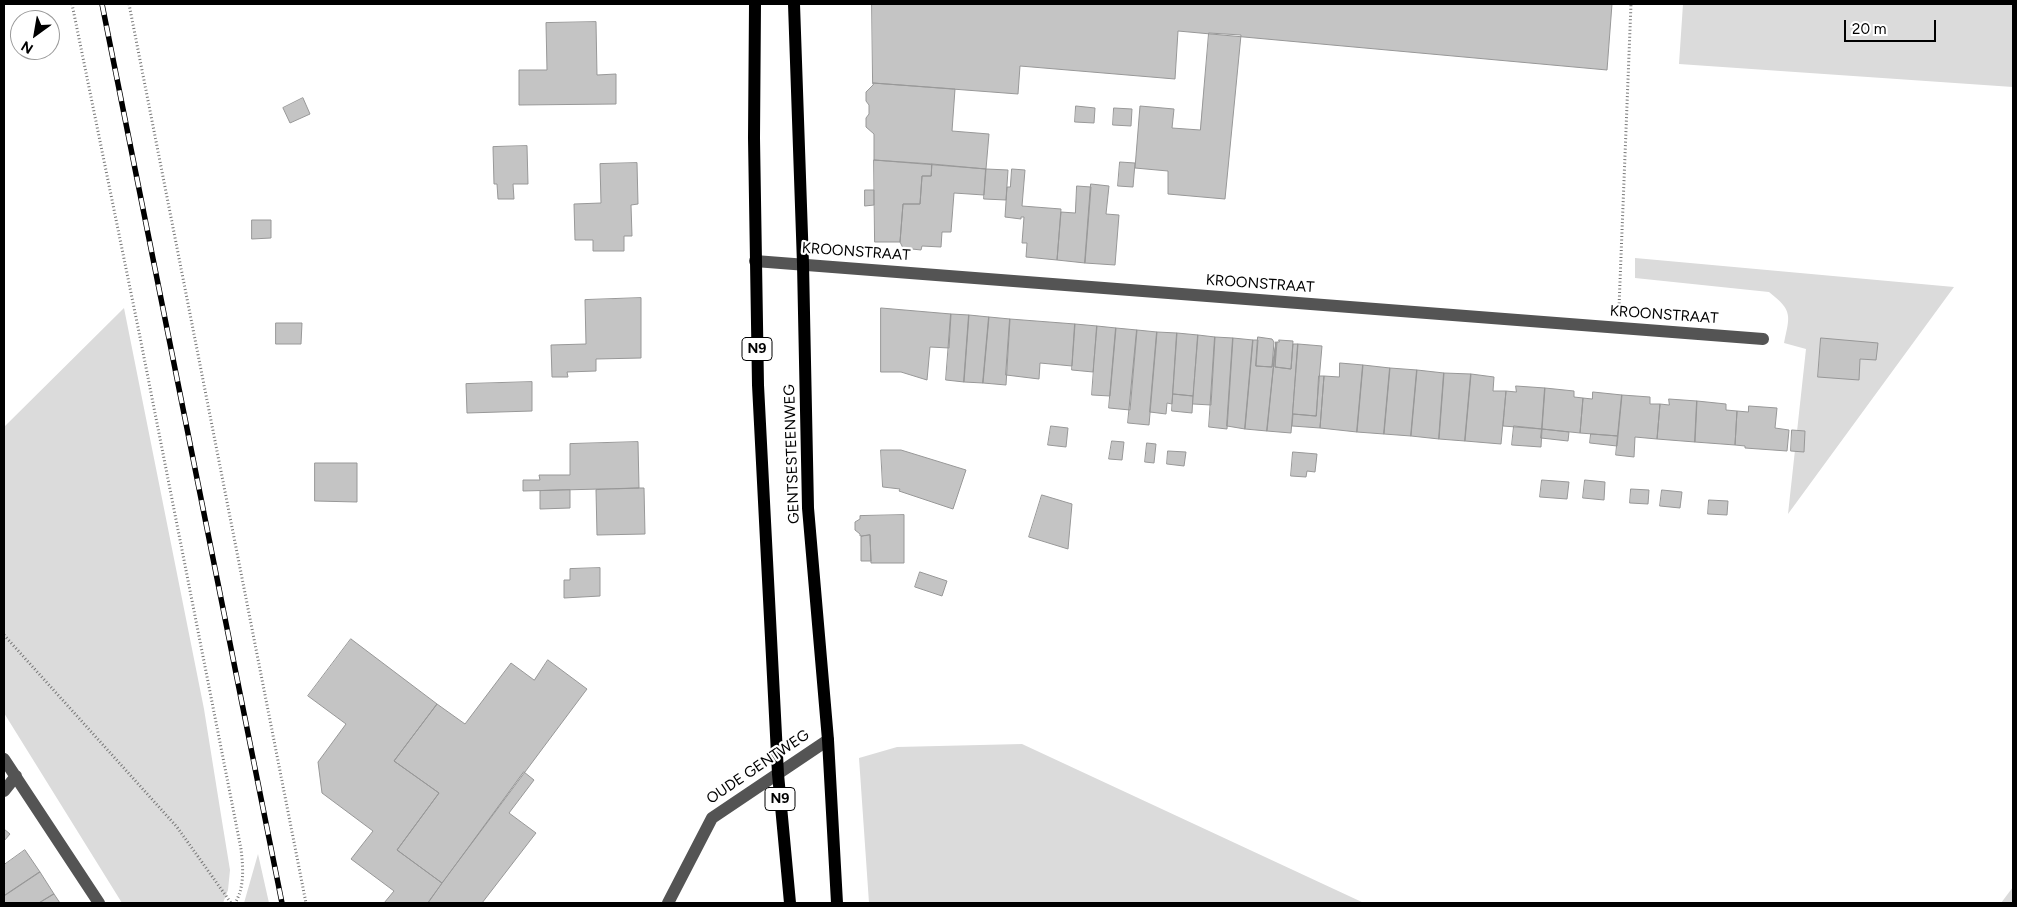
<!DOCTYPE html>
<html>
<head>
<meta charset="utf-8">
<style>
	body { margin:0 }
	#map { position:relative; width:2017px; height:907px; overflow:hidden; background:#fff; font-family:Figtree,sans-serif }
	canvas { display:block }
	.frame { position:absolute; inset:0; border:5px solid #000; pointer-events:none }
	.north { position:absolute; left:10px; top:10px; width:50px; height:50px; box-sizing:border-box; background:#fff; border:1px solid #999; border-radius:50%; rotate:212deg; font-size:14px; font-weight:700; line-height:20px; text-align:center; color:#000 }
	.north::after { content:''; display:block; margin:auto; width:18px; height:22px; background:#000; clip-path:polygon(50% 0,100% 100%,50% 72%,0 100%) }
	.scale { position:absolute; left:1844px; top:20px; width:92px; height:22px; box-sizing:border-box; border:2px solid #000; border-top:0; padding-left:6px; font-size:15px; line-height:18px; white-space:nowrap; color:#000; -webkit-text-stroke:4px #fff; paint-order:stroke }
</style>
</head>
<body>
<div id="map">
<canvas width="2017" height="907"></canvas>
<div class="frame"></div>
<div class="north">N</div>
<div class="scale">20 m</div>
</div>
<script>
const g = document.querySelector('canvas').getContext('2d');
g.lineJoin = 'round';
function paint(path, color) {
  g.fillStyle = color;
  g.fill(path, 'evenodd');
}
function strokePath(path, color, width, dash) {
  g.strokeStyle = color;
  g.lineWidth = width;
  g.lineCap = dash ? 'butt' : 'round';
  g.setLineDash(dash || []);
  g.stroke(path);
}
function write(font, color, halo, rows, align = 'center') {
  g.font = font + ' Figtree,sans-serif';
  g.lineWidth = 4.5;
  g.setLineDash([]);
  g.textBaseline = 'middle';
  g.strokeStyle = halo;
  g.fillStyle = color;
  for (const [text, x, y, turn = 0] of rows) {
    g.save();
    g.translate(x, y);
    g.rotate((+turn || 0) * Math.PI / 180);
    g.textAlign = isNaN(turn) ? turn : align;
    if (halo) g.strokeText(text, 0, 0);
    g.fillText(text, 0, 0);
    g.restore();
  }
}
paint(new Path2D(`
	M 1683,4 L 2013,4 L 2013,87 L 1679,64 Z
	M 1635,258 L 1954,287 L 1788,514 L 1806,349 L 1784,343 C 1790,315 1793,311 1769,292 L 1635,278 Z
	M 124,308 L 204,709 L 221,815 L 230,870 L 228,890 L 223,903 L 122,903 L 4,713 L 4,427 Z
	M 1022,744 L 1364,903 L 869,903 L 859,758 L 897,747 Z
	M 258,854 L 269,903 L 244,903 Z
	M 2013,887 L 2013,903 L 2001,903 Z`), '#dbdbdb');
const building = new Path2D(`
	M 872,4 L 1612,4 L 1607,70 L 1178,31 L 1175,79 L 1020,66 L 1018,94 L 873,83 Z
	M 596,22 L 597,75 L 616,74 L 616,104 L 519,105 L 519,70 L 547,70 L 546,23 Z
	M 1209,33 L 1241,35 L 1225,199 L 1168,194 L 1168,171 L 1135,168 L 1140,106 L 1174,109 L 1172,128 L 1200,130 Z
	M 873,83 L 955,89 L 952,131 L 989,134 L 986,169 L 874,160 L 874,134 L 866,127 L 866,118 L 869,114 L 869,105 L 866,101 L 866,92 L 873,85 Z
	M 303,98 L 310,114 L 290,123 L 283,108 Z
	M 1076,106 L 1095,108 L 1094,123 L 1075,122 Z
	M 1114,108 L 1132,109 L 1131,126 L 1113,125 Z
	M 527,146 L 528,184 L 513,184 L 514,199 L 498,199 L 497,184 L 494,184 L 493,147 Z
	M 874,160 L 932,164 L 931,176 L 922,176 L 920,204 L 903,204 L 900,242 L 875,242 Z
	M 1120,162 L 1135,163 L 1133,187 L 1118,186 Z
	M 637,163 L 638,204 L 631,205 L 632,236 L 624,236 L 624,251 L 593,251 L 593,240 L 575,240 L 574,204 L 601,203 L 600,164 Z
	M 932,164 L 986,169 L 984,195 L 954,193 L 951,232 L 942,232 L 941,247 L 922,246 L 921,250 L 903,248 L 900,242 L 903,204 L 920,204 L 922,176 L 931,176 Z
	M 986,169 L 1008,170 L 1006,200 L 984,199 Z
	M 1012,169 L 1025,170 L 1022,206 L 1061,209 L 1057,260 L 1026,257 L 1027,243 L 1022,243 L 1024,217 L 1021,217 L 1021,219 L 1005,217 L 1007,187 L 1010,187 Z
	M 1091,184 L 1109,186 L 1106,214 L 1119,215 L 1115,265 L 1085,263 Z
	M 1077,186 L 1091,187 L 1085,263 L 1057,260 L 1061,212 L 1075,213 Z
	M 865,190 L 874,190 L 874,205 L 865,206 Z
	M 252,220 L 271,220 L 271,238 L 252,239 Z
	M 641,298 L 641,358 L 596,359 L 596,371 L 567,372 L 568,377 L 552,377 L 551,345 L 586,344 L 585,300 Z
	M 881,308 L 951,314 L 949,348 L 930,347 L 927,380 L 901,372 L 881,372 Z
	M 951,314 L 969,315 L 964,382 L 946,380 Z
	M 969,315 L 989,317 L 983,383 L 964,382 Z
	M 989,317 L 1010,319 L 1006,385 L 983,383 Z
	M 1010,319 L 1075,324 L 1072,366 L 1040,363 L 1039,379 L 1006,375 Z
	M 276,323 L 302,323 L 301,344 L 276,344 Z
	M 1075,324 L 1097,326 L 1093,372 L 1072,370 Z
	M 1097,326 L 1116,328 L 1110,396 L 1092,395 Z
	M 1116,328 L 1137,330 L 1130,410 L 1109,408 Z
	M 1137,330 L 1157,332 L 1149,425 L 1128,423 Z
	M 1157,332 L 1177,333 L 1172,404 L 1167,403 L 1166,414 L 1150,412 Z
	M 1177,333 L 1198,335 L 1193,396 L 1173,394 Z
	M 1198,335 L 1215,337 L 1211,405 L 1193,404 Z
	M 1215,337 L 1233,338 L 1227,429 L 1209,427 Z
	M 1258,337 L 1272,339 L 1274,342 L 1272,367 L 1256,366 Z
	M 1233,338 L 1253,340 L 1245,429 L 1227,426 Z
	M 1821,338 L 1878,343 L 1876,360 L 1860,359 L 1859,380 L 1818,377 Z
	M 1253,340 L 1258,340 L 1256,366 L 1272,367 L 1276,342 L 1267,431 L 1245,429 Z
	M 1279,340 L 1293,341 L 1291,369 L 1275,367 L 1277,342 L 1279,342 Z
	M 1276,342 L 1275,367 L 1291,369 L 1293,344 L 1298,344 L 1291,433 L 1267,431 Z
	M 1298,344 L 1322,346 L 1316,416 L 1293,414 Z
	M 1340,363 L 1363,365 L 1357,432 L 1320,428 L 1324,376 L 1339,377 Z
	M 1363,365 L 1390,368 L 1384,434 L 1357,432 Z
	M 1390,368 L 1417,370 L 1411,436 L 1384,434 Z
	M 1417,370 L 1444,373 L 1439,439 L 1411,436 Z
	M 1444,373 L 1471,374 L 1465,441 L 1439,439 Z
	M 1471,374 L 1494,377 L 1493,391 L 1506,391 L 1501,444 L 1465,441 Z
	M 1319,376 L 1324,376 L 1320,428 L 1292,426 L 1293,414 L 1316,416 Z
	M 532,382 L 532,411 L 467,413 L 466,384 Z
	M 1516,386 L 1545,388 L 1542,429 L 1503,426 L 1506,391 L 1516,392 Z
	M 1545,388 L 1574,391 L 1574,397 L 1583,398 L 1580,433 L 1542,429 Z
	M 1593,392 L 1622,395 L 1618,436 L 1580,433 L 1583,398 L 1592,399 Z
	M 1173,394 L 1193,396 L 1192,413 L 1172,411 Z
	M 1622,395 L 1650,397 L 1650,404 L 1660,404 L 1657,439 L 1635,437 L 1634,457 L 1616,455 Z
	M 1669,399 L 1697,401 L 1695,442 L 1657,439 L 1660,404 L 1669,405 Z
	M 1697,401 L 1726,404 L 1726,410 L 1737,411 L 1735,445 L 1695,442 Z
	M 1749,406 L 1777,408 L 1775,428 L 1789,430 L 1787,451 L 1745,448 L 1745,446 L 1735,445 L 1737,411 L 1748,412 Z
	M 1051,426 L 1068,428 L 1066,447 L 1048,445 Z
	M 1514,426 L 1542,429 L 1541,447 L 1512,445 Z
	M 1542,429 L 1569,432 L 1568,441 L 1541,438 Z
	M 1792,430 L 1805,431 L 1804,452 L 1791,451 Z
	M 1591,434 L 1618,436 L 1617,446 L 1590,443 Z
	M 1112,441 L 1124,442 L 1122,460 L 1109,459 Z
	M 638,442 L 639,488 L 523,491 L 523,480 L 540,480 L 539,475 L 570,475 L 570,444 Z
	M 1147,443 L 1156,444 L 1154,463 L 1145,462 Z
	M 881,450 L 901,450 L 966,470 L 953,509 L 899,491 L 900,489 L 883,487 Z
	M 1168,451 L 1186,452 L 1184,466 L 1167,464 Z
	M 1293,452 L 1317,454 L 1315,472 L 1307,471 L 1306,477 L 1291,476 Z
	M 315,463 L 357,463 L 357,502 L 315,501 Z
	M 1542,480 L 1569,482 L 1567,499 L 1540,497 Z
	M 1585,480 L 1605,482 L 1604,500 L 1583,498 Z
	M 639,488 L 644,488 L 645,534 L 597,535 L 596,490 Z
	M 1631,489 L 1649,490 L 1648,504 L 1630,503 Z
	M 570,490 L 570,508 L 540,509 L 540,491 Z
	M 1662,490 L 1682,492 L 1680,508 L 1660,506 Z
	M 1042,495 L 1072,504 L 1068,549 L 1029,537 Z
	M 1709,500 L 1728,501 L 1727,515 L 1708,514 Z
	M 904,515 L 904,563 L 871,563 L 870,535 L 860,536 L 860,534 L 855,530 L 855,522 L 860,519 L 860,516 Z
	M 870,535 L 871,561 L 861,561 L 861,537 Z
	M 600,568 L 600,596 L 564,598 L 564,580 L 570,580 L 570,569 Z
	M 920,572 L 947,581 L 942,596 L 915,587 Z
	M 351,639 L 437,704 L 394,761 L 439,793 L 397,850 L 442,883 L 428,903 L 384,903 L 394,891 L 351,859 L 373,831 L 322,793 L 318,762 L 346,724 L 308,696 Z
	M 548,660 L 587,689 L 442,883 L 397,850 L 439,793 L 394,761 L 437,704 L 465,724 L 511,663 L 534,680 Z
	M 524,772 L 534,780 L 509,813 L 536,833 L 482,903 L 428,903 Z
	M 4,829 L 10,834 L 4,841 Z
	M 25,850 L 40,872 L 4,896 L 4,865 Z
	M 40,872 L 54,894 L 39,903 L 4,903 L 4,896 Z
	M 54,894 L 60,903 L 39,903 Z`);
paint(building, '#c4c4c4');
strokePath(building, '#989898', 1);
strokePath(new Path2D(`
	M 72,4 L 140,337 L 241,849 C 243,866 245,887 235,903
	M 129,4 L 306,903
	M 1619,307 L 1631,4
	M 4,635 L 177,827 L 231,903`), '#767676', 3, [1, 2.5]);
strokePath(new Path2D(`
	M 755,261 L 1763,339
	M 4,759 L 99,903
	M 4,791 L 16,776
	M 668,903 L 712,818 L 828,740`), '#545454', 12);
strokePath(new Path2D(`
	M 755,4 L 754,138 L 758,385 L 778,774 L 790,903
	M 794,4 L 803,264 L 808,508 L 828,740 L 837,903`), '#000', 12);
const rail = new Path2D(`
	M 102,4 L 282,903`);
strokePath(rail, '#000', 5.5);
strokePath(rail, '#fff', 4, [11]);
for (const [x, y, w] of [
	[757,349,30],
	[780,799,30]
]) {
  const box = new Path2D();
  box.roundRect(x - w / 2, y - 11.5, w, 23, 4);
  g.fillStyle = '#fff';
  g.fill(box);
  strokePath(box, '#000', 1);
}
write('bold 14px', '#000', null, [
	["N9",757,349],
	["N9",780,799]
]);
write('15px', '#000', '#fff', [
	["KROONSTRAAT",856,252,4],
	["KROONSTRAAT",1260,284,4],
	["KROONSTRAAT",1664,315,4],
	["GENTSESTEENWEG",792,454,-92],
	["OUDE GENTWEG",758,767,-34]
]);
</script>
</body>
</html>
